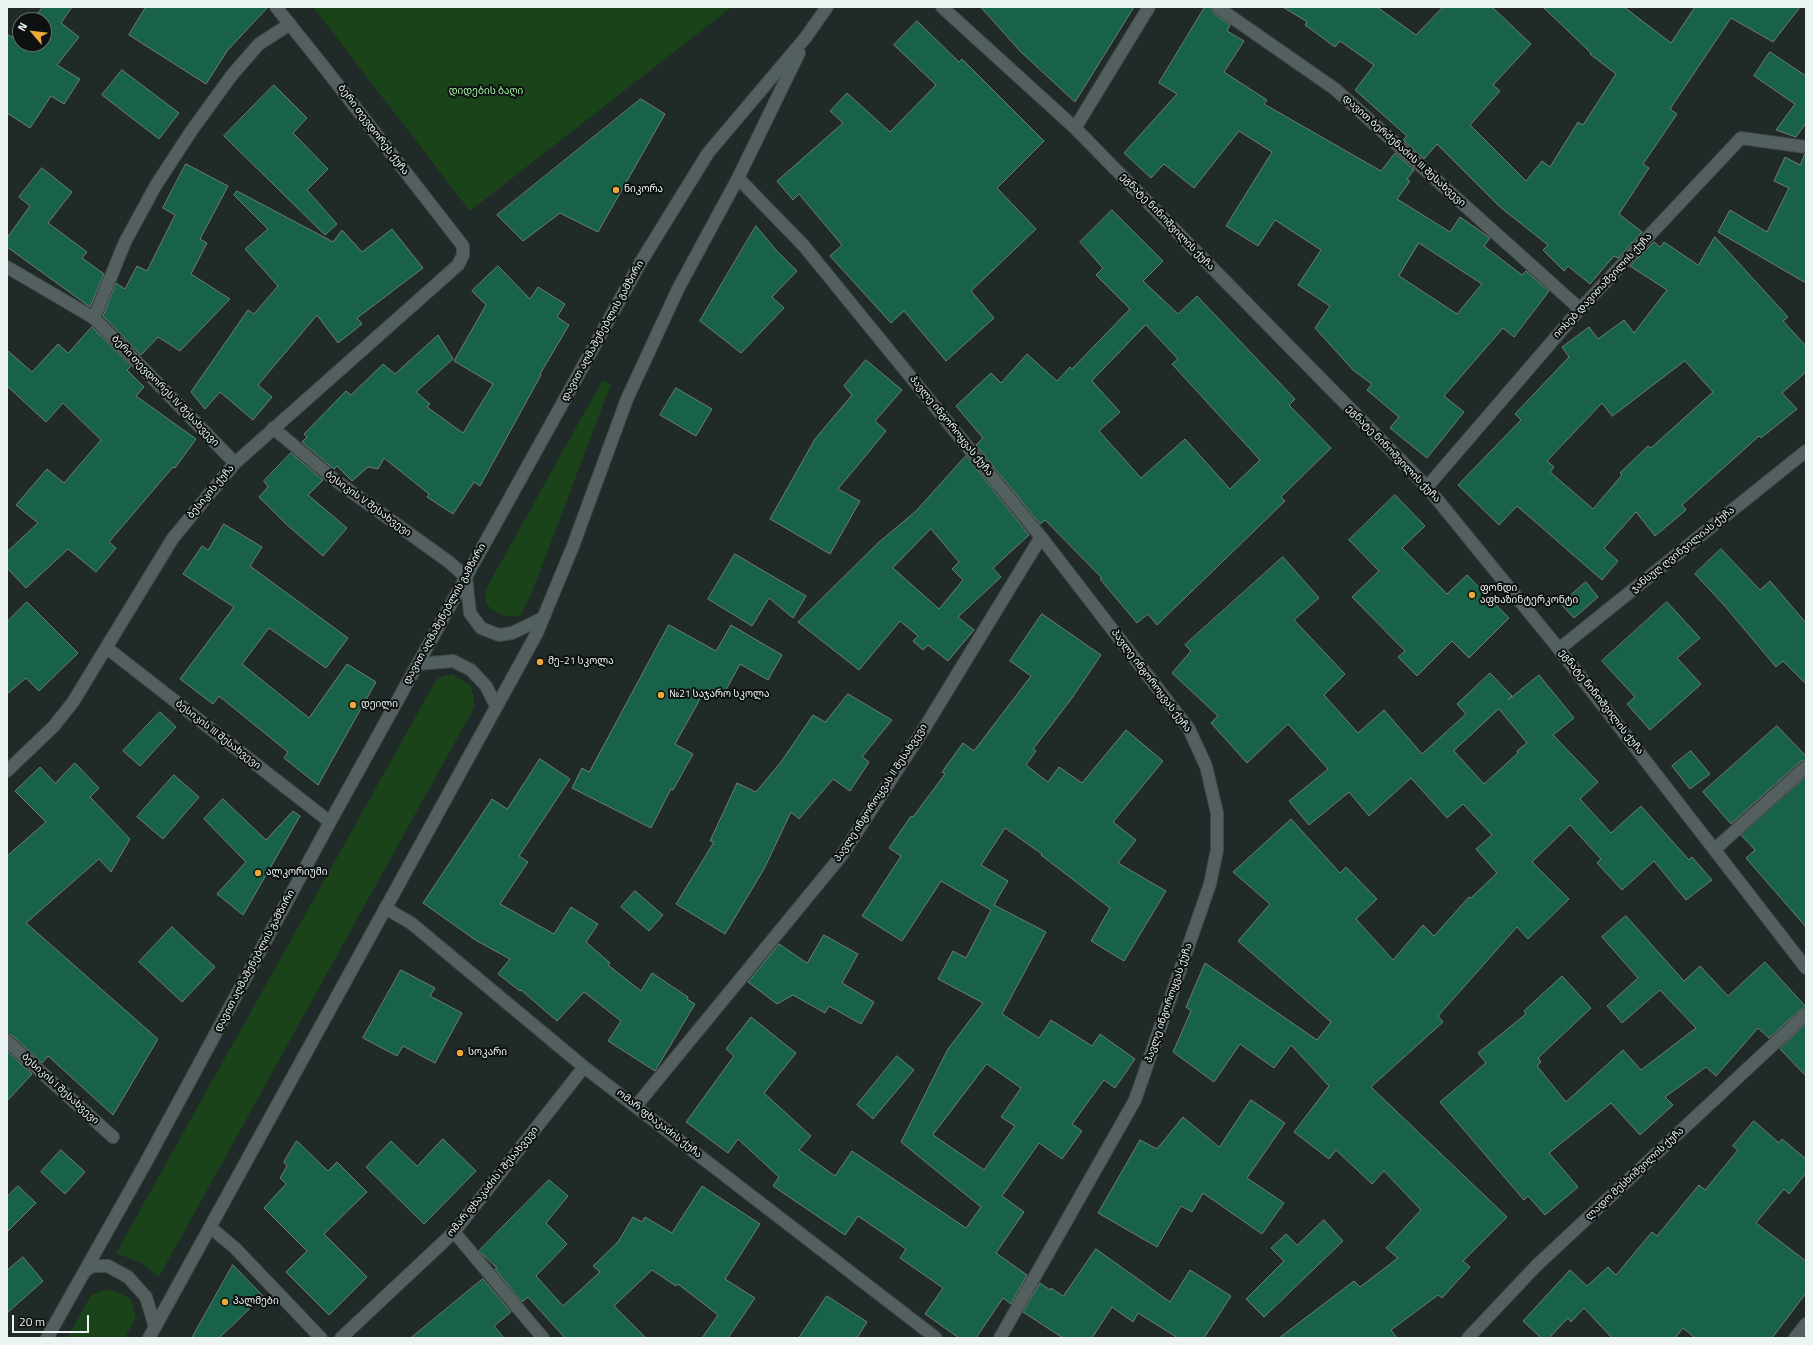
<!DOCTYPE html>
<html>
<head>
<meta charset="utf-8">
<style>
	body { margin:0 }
	#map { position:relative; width:1813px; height:1345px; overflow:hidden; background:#1f2a29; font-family:"Titillium Web",sans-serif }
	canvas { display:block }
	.frame { position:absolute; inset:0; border:8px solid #ecf4f3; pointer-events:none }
	.north { position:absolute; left:12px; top:12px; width:40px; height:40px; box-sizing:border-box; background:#0d1111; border:1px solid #666c6b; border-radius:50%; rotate:298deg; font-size:11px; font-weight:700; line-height:16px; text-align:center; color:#ecf4f3 }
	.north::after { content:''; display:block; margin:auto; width:14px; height:18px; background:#eca93a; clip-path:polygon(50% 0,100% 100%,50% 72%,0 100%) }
	.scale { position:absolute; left:12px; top:1315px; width:77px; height:18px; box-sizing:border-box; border:2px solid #ecf4f3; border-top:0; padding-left:5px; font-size:12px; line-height:14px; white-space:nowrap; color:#ecf4f3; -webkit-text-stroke:3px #0d1111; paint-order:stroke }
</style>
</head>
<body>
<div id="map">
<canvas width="1813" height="1345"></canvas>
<div class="frame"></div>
<div class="north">N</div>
<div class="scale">20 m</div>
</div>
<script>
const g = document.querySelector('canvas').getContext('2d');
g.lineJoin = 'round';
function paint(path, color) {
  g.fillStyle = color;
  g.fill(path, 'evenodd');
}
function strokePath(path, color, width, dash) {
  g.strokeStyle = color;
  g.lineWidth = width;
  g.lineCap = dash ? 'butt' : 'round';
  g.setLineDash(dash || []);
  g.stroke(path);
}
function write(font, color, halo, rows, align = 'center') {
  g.font = font + ' "Titillium Web","Noto Sans Georgian",sans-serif';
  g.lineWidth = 4;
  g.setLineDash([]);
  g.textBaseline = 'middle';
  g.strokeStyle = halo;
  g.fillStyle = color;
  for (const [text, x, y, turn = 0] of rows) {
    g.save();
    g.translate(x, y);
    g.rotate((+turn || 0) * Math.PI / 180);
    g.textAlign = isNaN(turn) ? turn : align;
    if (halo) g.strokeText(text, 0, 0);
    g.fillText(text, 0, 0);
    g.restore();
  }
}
paint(new Path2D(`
	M 313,7 L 732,7 L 470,211 Z
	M 602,381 L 611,384 L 531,595 L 520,616 C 505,618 482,612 486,592 C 486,588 489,583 491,580 Z
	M 452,674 L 470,685 L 474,699 L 474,708 L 159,1277 L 141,1263 L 116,1253 L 435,682 L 440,677 Z
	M 103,1290 L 115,1291 L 131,1299 L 136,1318 L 125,1338 L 67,1338 L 91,1295 Z`), '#1a4319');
const building = new Path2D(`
	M 43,7 L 72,7 L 61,23 L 79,37 L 57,65 L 80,79 L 64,104 L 51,96 L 30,128 L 7,113 L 7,34 L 18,41 L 20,38 L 20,44 L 44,44 L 44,20 L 33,20 Z
	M 146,7 L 268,7 L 227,51 L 206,84 L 129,35 Z
	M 981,7 L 1134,7 L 1075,102 L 1021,52 Z
	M 1205,7 L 1210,7 L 1213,13 L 1230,25 L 1227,31 L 1244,41 L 1224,72 L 1267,100 L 1264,104 L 1381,171 L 1395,153 L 1414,170 L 1407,179 L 1410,181 L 1397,199 L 1450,232 L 1460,217 L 1490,238 L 1484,246 L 1522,275 L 1526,271 L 1549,291 L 1514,337 L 1503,328 L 1444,396 L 1464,412 L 1427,458 L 1390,428 L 1399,417 L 1367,390 L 1372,384 L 1354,371 L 1315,328 L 1330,306 L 1298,285 L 1321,250 L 1275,220 L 1258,246 L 1226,226 L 1272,152 L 1239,131 L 1194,188 L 1164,164 L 1151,178 L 1124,153 L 1177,94 L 1159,83 ZM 1419,243 L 1482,284 L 1457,314 L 1399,276 Z
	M 1283,7 L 1377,7 L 1416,35 L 1443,7 L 1492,7 L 1531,44 L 1493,85 L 1500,91 L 1470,125 L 1526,181 L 1542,161 L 1550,167 L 1578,122 L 1583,125 L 1616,74 L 1590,54 L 1591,53 L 1543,7 L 1624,7 L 1671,43 L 1695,7 L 1800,7 L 1773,42 L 1731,18 L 1670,109 L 1677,114 L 1643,164 L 1649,168 L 1619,214 L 1642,232 L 1618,258 L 1614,256 L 1590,284 L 1568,266 L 1564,271 L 1543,250 L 1548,245 L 1500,207 L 1437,144 L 1424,159 L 1403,140 L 1407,136 L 1355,90 L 1374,65 L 1340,41 L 1335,47 L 1305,25 L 1307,22 Z
	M 917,21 L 959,62 L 962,59 L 1044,141 L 997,188 L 1036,229 L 971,291 L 994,318 L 946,361 L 904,311 L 891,323 L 830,256 L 842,245 L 799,194 L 793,200 L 777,181 L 843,123 L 830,111 L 847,93 L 890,132 L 936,85 L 894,45 Z
	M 1770,52 L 1806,76 L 1806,123 L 1796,137 L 1776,130 L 1795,104 L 1754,76 Z
	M 122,70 L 179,113 L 159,139 L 102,95 Z
	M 274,85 L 307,118 L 293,133 L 328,169 L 307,190 L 337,224 L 325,235 L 224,136 Z
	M 641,99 L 665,114 L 598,232 L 560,213 L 523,241 L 497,215 Z
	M 1805,154 L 1806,154 L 1806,283 L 1718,232 L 1730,210 L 1767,232 L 1789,188 L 1774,181 L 1785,157 L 1800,165 Z
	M 186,164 L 228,186 L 200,239 L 207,243 L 191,274 L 230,299 L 180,351 L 158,337 L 141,355 L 103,316 L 116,283 L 125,289 L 137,266 L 147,271 L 175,215 L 163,208 Z
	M 42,168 L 72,192 L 48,223 L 87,252 L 82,258 L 104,274 L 90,307 L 7,247 L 7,238 L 30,206 L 19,197 Z
	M 237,191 L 333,242 L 342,230 L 362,252 L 392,229 L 423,268 L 357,318 L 362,324 L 338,343 L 317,315 L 258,385 L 272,397 L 253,420 L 220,392 L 205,409 L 191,392 L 248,310 L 254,314 L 278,286 L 245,249 L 268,229 L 234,195 Z
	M 1112,210 L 1163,261 L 1143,281 L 1178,314 L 1197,296 L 1295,399 L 1289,405 L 1331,448 L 1281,497 L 1285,501 L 1157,625 L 1148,614 L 1137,623 L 1100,579 L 1102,578 L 1045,520 L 1040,524 L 976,445 L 983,438 L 956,406 L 991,373 L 1001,383 L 1027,354 L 1057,381 L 1070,367 L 1072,369 L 1130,309 L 1096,275 L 1103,268 L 1080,242 ZM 1146,325 L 1178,359 L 1172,364 L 1260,460 L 1230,489 L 1185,439 L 1141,478 L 1099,431 L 1120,412 L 1092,381 Z
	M 756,226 L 776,250 L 797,271 L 772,297 L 784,308 L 741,353 L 700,321 Z
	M 1715,237 L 1788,317 L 1783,321 L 1806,346 L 1806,372 L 1782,393 L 1797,409 L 1761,438 L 1759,436 L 1682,505 L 1686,510 L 1655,536 L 1636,512 L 1604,548 L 1618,561 L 1602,580 L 1517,506 L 1499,525 L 1458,485 L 1521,420 L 1515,414 L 1569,357 L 1562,347 L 1589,327 L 1598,339 L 1624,320 L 1634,333 L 1667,290 L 1630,266 L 1654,242 L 1660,247 L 1664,242 L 1698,265 ZM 1685,361 L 1713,392 L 1651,448 L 1648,446 L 1620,473 L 1622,475 L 1593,509 L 1550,472 L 1554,467 L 1547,461 L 1602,403 L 1612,416 Z
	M 498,266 L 530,299 L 538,287 L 565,304 L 557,317 L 569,325 L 540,374 L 541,375 L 480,486 L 474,482 L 453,514 L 427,497 L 429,494 L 384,458 L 378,469 L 368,467 L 352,481 L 337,466 L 334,469 L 302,442 L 307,437 L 304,434 L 346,391 L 351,395 L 383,364 L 395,374 L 438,335 L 453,359 L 416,392 L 430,404 L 427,407 L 463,433 L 493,384 L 454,361 L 486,305 L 472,291 Z
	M 92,327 L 131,366 L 127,370 L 144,387 L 136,396 L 196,439 L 175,468 L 173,467 L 109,542 L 116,548 L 96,572 L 68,549 L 26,588 L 7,568 L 7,552 L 38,523 L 16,505 L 47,469 L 64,483 L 101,440 L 63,403 L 46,422 L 7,386 L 7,350 L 32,372 L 58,344 L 68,353 Z
	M 866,360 L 902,390 L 875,421 L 886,431 L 838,489 L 860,501 L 830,554 L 770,519 L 815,439 L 852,395 L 844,386 Z
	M 676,388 L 712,409 L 696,436 L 660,415 Z
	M 291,453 L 323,480 L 308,495 L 347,528 L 323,556 L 286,524 L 259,497 L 268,487 L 264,481 Z
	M 966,456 L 1029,535 L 993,568 L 1001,577 L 958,617 L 974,630 L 948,661 L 928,645 L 923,650 L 913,641 L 918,636 L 900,621 L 859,670 L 798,622 L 878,543 L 916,511 ZM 931,529 L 959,562 L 952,569 L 963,580 L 939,609 L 893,568 Z
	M 1395,495 L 1425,526 L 1402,548 L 1447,594 L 1467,575 L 1509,618 L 1469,658 L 1452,641 L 1417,676 L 1398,657 L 1405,651 L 1352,597 L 1379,571 L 1349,540 Z
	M 224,524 L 262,547 L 250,566 L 348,638 L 326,668 L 269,628 L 242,664 L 309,718 L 347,664 L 376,682 L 318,785 L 284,758 L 288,752 L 219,696 L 213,704 L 180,679 L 234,607 L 183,574 L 202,546 L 208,550 Z
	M 1721,549 L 1760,590 L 1770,581 L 1806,623 L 1806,684 L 1783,661 L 1776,667 L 1724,605 L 1695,574 Z
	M 735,554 L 806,596 L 793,618 L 769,598 L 752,626 L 708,599 Z
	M 1283,557 L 1319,598 L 1294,620 L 1345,674 L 1324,695 L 1358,733 L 1384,710 L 1422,754 L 1466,714 L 1457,704 L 1490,673 L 1512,696 L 1508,700 L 1539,675 L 1574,718 L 1553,735 L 1598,782 L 1580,799 L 1611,833 L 1641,806 L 1689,860 L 1692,857 L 1712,880 L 1686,900 L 1654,861 L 1622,890 L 1597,863 L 1601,859 L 1570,825 L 1532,862 L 1569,899 L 1528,939 L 1517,927 L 1438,1016 L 1443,1022 L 1371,1087 L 1507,1217 L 1463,1261 L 1470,1267 L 1442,1298 L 1438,1295 L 1391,1330 L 1397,1338 L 1279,1338 L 1354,1281 L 1360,1287 L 1398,1258 L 1386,1248 L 1421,1210 L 1384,1171 L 1372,1184 L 1336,1150 L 1329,1159 L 1294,1132 L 1329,1086 L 1291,1045 L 1274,1068 L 1240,1044 L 1214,1082 L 1173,1052 L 1191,1011 L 1186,1007 L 1205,963 L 1317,1040 L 1331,1022 L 1238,941 L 1270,904 L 1233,872 L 1291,819 L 1340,873 L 1346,867 L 1377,899 L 1356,919 L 1393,960 L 1423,925 L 1434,936 L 1469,897 L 1471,898 L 1497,873 L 1476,849 L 1492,835 L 1463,804 L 1447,818 L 1411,778 L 1369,816 L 1349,792 L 1309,825 L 1289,801 L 1328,769 L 1288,724 L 1247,763 L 1211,723 L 1218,716 L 1172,673 L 1191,651 L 1185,645 ZM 1499,709 L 1527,743 L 1517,751 L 1518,753 L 1484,784 L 1454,751 Z
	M 1586,582 L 1598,597 L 1574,618 L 1561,604 Z
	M 27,602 L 78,653 L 39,691 L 26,678 L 7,694 L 7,622 Z
	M 1667,602 L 1700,638 L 1677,658 L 1701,684 L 1650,730 L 1627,704 L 1635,697 L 1602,661 Z
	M 1042,614 L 1101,655 L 1072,698 L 1033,749 L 1036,751 L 1026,765 L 1048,782 L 1059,767 L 1082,783 L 1126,730 L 1163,761 L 1113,822 L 1136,840 L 1118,863 L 1166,891 L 1124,961 L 1091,941 L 1110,908 L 1041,855 L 1042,854 L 1005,828 L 981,865 L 1008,881 L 994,905 L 1046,932 L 1002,1014 L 1039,1038 L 1051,1020 L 1092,1046 L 1100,1034 L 1135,1059 L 1115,1088 L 1104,1080 L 1072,1124 L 1082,1131 L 1062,1159 L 1039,1143 L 1002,1196 L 1024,1212 L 996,1253 L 1027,1275 L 1011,1304 L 1003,1298 L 976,1338 L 959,1338 L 925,1314 L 943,1288 L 900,1258 L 906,1249 L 858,1216 L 845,1235 L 773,1186 L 779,1177 L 738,1139 L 728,1153 L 686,1122 L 734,1056 L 726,1049 L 751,1017 L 796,1053 L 764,1093 L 811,1136 L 799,1150 L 835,1176 L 852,1151 L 966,1228 L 981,1207 L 901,1142 L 948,1049 L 983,1003 L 938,979 L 953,951 L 966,958 L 991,910 L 941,881 L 902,941 L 862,916 L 901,856 L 889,848 L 911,816 L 913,817 L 945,774 L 942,772 L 963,743 L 974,751 L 1031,676 L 1010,661 ZM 987,1064 L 1021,1088 L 1001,1117 L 1015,1126 L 984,1170 L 933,1135 Z
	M 669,625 L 716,651 L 731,625 L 782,655 L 768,680 L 740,664 L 721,699 L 705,690 L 675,744 L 693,754 L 673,790 L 671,789 L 651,828 L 572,788 L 582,768 L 589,772 Z
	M 848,694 L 892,720 L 862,757 L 869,762 L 850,791 L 833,779 L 799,819 L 791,812 L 764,869 L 725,934 L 676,904 L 714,842 L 710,841 L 737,783 L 756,792 L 781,762 L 813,715 L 825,722 Z
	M 160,712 L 176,727 L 140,766 L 123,751 Z
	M 1777,726 L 1806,756 L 1806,760 L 1801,761 L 1731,824 L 1703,792 Z
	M 1691,751 L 1710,774 L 1690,789 L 1672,766 Z
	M 540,759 L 570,779 L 519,856 L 528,862 L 500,904 L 554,934 L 571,907 L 598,924 L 586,942 L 610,963 L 608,965 L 641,991 L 652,973 L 688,997 L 687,999 L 695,1004 L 655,1071 L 608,1041 L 621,1021 L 584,992 L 557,1021 L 521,990 L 520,991 L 498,974 L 510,959 L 477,941 L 423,903 L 492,799 L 507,809 Z
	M 75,763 L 99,788 L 90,797 L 130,839 L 111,872 L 99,859 L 26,923 L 158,1039 L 113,1115 L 48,1056 L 42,1063 L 12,1035 L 7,1034 L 7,856 L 46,822 L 15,791 L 40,767 L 55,783 Z
	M 174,775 L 199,797 L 163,839 L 137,817 Z
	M 1806,777 L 1806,927 L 1746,858 L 1755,850 L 1741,835 Z
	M 223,799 L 266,840 L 293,811 L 300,816 L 243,915 L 217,894 L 246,862 L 204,819 Z
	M 635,891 L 663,915 L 649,931 L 621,907 Z
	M 1626,916 L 1684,981 L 1700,966 L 1728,996 L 1765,962 L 1806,1007 L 1801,1009 L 1769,1038 L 1758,1028 L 1716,1076 L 1706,1067 L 1665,1097 L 1673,1105 L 1640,1135 L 1611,1103 L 1549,1153 L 1578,1187 L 1545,1215 L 1528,1196 L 1524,1200 L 1440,1102 L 1486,1063 L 1478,1053 L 1526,1014 L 1524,1011 L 1562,976 L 1591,1008 L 1538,1058 L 1541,1062 L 1537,1066 L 1566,1102 L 1623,1050 L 1641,1070 L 1696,1028 L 1660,990 L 1622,1023 L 1607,1006 L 1638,978 L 1602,937 Z
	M 172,927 L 215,967 L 182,1002 L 139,962 Z
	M 824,935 L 858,954 L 842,983 L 874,1002 L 861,1024 L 829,1006 L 825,1013 L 793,995 L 777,1004 L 748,982 L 779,944 L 807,963 Z
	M 401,970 L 435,988 L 430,996 L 462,1013 L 435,1063 L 403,1046 L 397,1056 L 363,1038 Z
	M 1806,1024 L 1806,1076 L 1780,1049 Z
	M 7,1051 L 32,1074 L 7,1101 Z
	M 897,1056 L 914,1070 L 873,1119 L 857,1105 Z
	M 1251,1100 L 1285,1123 L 1247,1178 L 1284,1203 L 1262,1234 L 1203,1193 L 1192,1212 L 1181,1206 L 1157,1247 L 1098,1213 L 1140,1140 L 1157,1149 L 1183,1117 L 1219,1147 Z
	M 1754,1121 L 1779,1143 L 1782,1139 L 1806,1159 L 1806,1173 L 1789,1194 L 1784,1189 L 1756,1223 L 1806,1261 L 1806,1293 L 1772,1338 L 1695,1338 L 1683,1328 L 1675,1338 L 1612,1338 L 1584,1308 L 1571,1322 L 1568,1318 L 1549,1338 L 1541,1338 L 1523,1321 L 1570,1270 L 1587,1286 L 1608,1267 L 1616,1275 L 1652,1232 L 1657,1236 L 1699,1185 L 1705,1190 L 1738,1150 L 1733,1146 Z
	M 443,1139 L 476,1171 L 424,1224 L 366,1167 L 391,1141 L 417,1166 Z
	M 297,1141 L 328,1171 L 337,1162 L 367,1192 L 324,1234 L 367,1277 L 329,1315 L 286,1272 L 307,1251 L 264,1208 L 286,1184 L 280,1178 L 287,1166 L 284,1162 Z
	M 61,1150 L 85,1172 L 65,1194 L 41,1172 Z
	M 549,1180 L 568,1196 L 546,1223 L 567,1244 L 536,1276 L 563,1306 L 600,1272 L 593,1266 L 618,1242 L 633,1217 L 642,1222 L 645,1217 L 672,1233 L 702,1186 L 760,1224 L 725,1279 L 755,1298 L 728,1338 L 702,1338 L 718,1315 L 678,1284 L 676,1286 L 652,1270 L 614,1306 L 646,1338 L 565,1338 L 528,1297 L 522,1302 L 495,1269 L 497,1268 L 479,1251 Z
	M 18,1186 L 36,1203 L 7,1232 L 7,1197 Z
	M 1324,1220 L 1343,1241 L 1264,1317 L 1246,1299 L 1284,1261 L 1271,1248 L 1286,1234 L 1297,1245 Z
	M 1096,1249 L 1170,1302 L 1190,1270 L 1231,1296 L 1204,1338 L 1178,1338 L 1138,1313 L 1133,1322 L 1112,1307 L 1092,1338 L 1063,1338 L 1023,1312 L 1040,1283 L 1050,1290 L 1051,1288 L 1063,1296 Z
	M 23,1257 L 43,1281 L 7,1313 L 7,1271 Z
	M 233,1265 L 263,1296 L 219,1338 L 192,1338 Z
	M 483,1279 L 511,1312 L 494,1326 L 504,1338 L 411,1338 Z
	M 827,1296 L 867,1322 L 857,1338 L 799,1338 Z`);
paint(building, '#176249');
strokePath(building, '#717c77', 1);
const street = new Path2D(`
	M 1217,7 L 1335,89 L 1580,309
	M 1075,128 L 1149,7
	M 738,178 L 804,246 L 1041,537 L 1189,729 L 1206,766 L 1217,813 L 1217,850 L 1210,884 L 1135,1100 L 1000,1338
	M 7,267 L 94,318 L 235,463
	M 94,318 L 125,242 L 156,185 L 192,130 L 232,75 L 259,44 L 290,24
	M 273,428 L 335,480 L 449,562 L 466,577
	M 1427,487 L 1580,309 L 1741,138 L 1806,147
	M 107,648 L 330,822
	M 1559,649 L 1806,451
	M 7,771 L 54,726 L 73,702 L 173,538 L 235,463 L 458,265 L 463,255 L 463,246 L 324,67 L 276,7
	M 1715,849 L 1806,767
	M 385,908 L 411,923 L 584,1067 L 936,1338
	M 7,1041 L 113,1137
	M 636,1106 L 842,855 L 922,732 L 1041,537
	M 210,1227 L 235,1248 L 321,1338
	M 454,1232 L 543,1338
	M 341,1338 L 454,1232 L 584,1067
	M 1795,1338 L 1806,1324`);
const secondary = new Path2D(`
	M 942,7 L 1075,128 L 1427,487 L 1559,649 L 1806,968
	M 466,577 L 470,613 L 481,628 L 499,635 L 512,633 L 543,618
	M 418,664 L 453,661 L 471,670 L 486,686 L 496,706
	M 85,1271 L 92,1266 L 108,1266 L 128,1277 L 146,1297 L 155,1327
	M 47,1338 L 145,1164 L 330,822 L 642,260 L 708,153 L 806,37 L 827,7
	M 149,1338 L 537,633 L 573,546 L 627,399 L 678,289 L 738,178 L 799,53
	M 1468,1338 L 1536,1266 L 1806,1014`);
strokePath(street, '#3f4948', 14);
strokePath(secondary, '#3f4948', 14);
strokePath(street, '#54605f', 12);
strokePath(secondary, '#54605f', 12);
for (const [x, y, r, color] of [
	[616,190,4,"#eca93a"],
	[1472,595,4,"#eca93a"],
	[540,662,4,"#eca93a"],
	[661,695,4,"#eca93a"],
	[353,705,4,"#eca93a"],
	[258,873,4,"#eca93a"],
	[460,1053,4,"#eca93a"],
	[225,1302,4,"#eca93a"]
]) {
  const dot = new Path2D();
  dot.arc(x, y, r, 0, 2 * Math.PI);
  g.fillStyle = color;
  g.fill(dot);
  strokePath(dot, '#0d1111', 1.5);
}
write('10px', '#a4f1a0', '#0d1111', [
	["დიდების ბაღი",486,92]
]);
write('10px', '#ecf4f3', '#0d1111', [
	["ბერი თევდორეს ქუჩა",373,130,53],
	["დავით ბერძენაძის III შესახვევი",1404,151,42],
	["ეგნატე ნინოშვილის ქუჩა",1167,222,46],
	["იოსებ დავითაშვილის ქუჩა",1603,286,-47],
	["დავით აღმაშენებლის გამზირი",603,331,-61],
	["ბერი თევდორეს IV შესახვევი",165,391,46],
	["პავლე ინგოროყვას ქუჩა",951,426,51],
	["ეგნატე ნინოშვილის ქუჩა",1393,454,46],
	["ბესიკის ქუჩა",211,492,-50],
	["ბესიკის V შესახვევი",368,504,36],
	["ჯანსუღ ღვინჯილიას ქუჩა",1683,550,-39],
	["დავით აღმაშენებლის გამზირი",445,614,-61],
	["პავლე ინგოროყვას ქუჩა",1151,681,53],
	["ეგნატე ნინოშვილის ქუჩა",1601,702,52],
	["ბესიკის III შესახვევი",218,735,38],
	["პავლე ინგოროყვას II შესახვევი",881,793,-57],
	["დავით აღმაშენებლის გამზირი",255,961,-62],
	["პავლე ინგოროყვას ქუჩა",1169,1003,-71],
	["ბესიკის I შესახვევი",60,1089,42],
	["ომარ ფხაკაძის ქუჩა",659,1124,38],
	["ლადო მესხიშვილის ქუჩა",1635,1174,-43],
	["ომარ ფხაკაძის I შესახვევი",493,1182,-51]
]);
write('10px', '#ecf4f3', '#0d1111', [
	["ნიკორა",624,190],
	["ფონდი",1480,589],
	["აფხაზინტერკონტი",1480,601],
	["მე-21 სკოლა",548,662],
	["№21 საჯარო სკოლა",669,695],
	["დეილი",361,705],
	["ალკორიუმი",266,873],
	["სოკარი",468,1053],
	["პალმები",233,1302]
], 'left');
</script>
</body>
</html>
